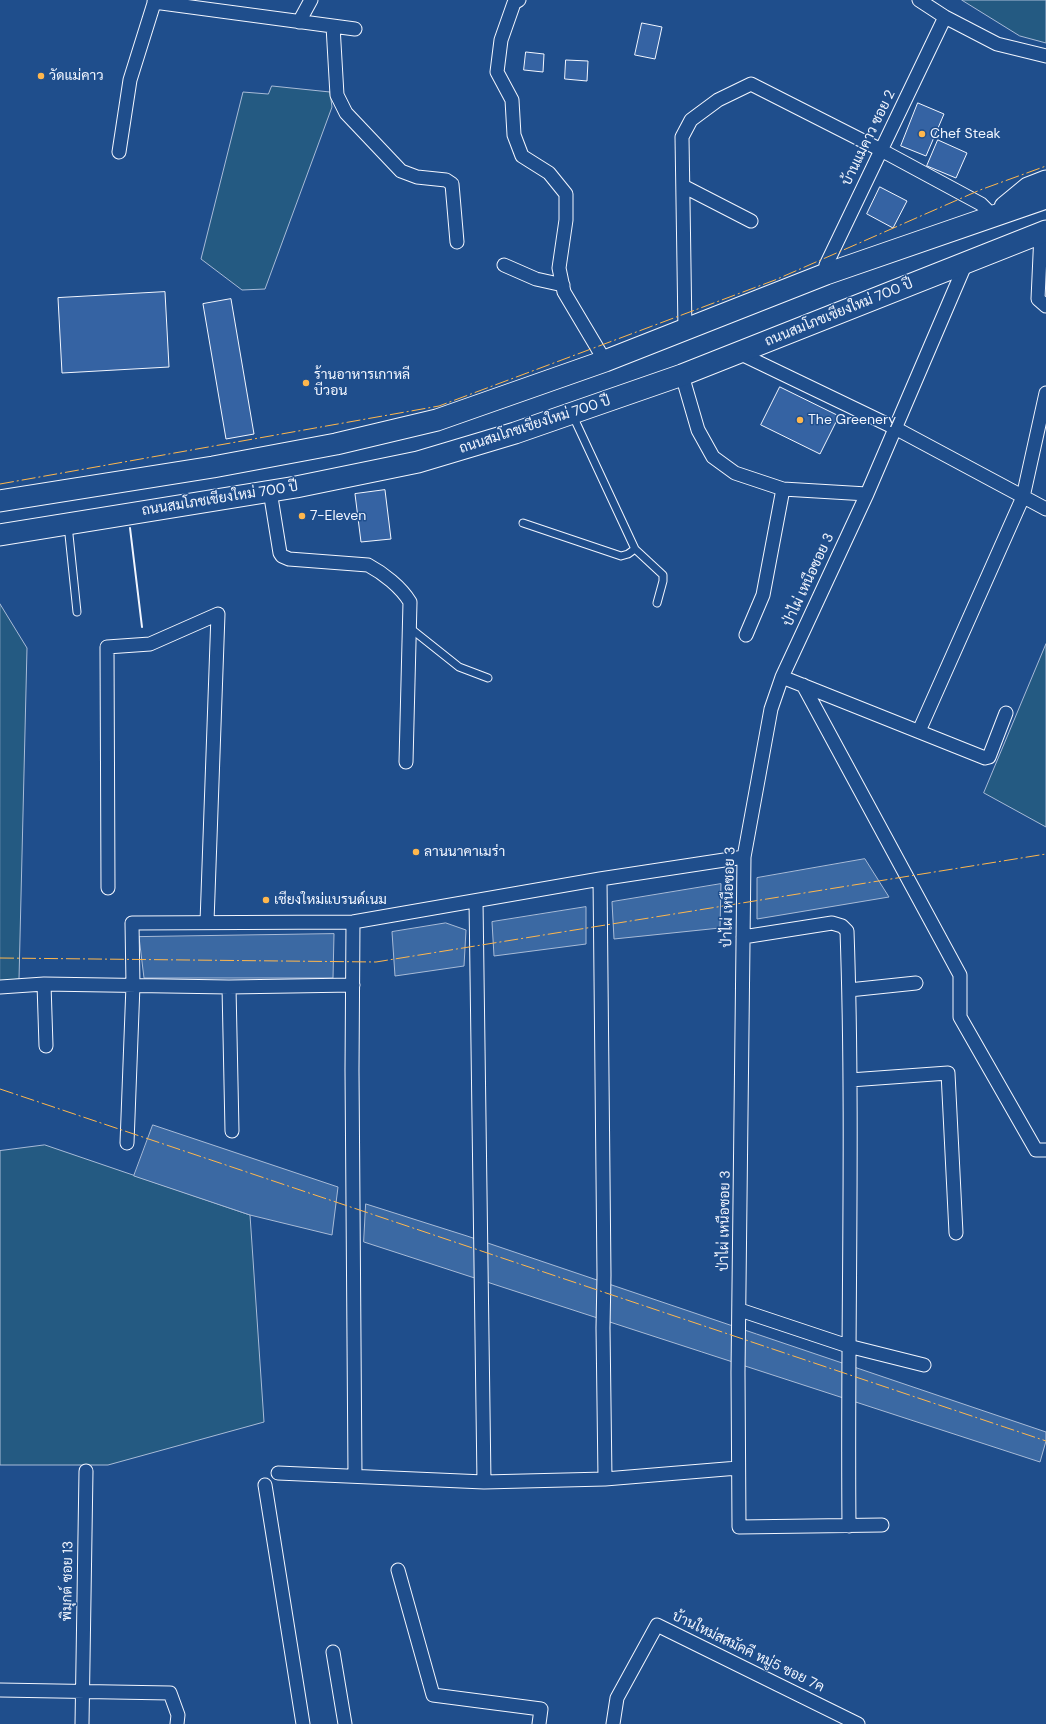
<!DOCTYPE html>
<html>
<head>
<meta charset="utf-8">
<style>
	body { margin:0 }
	canvas { display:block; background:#1f4e8c }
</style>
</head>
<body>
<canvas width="1046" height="1724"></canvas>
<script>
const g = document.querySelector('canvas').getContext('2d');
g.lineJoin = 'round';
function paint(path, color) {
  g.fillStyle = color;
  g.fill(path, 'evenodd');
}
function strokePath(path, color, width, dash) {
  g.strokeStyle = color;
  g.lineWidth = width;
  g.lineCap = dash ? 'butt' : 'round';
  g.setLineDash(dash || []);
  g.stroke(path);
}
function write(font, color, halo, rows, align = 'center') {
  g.font = font + ' "DM Sans",Sarabun,sans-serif';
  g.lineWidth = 3;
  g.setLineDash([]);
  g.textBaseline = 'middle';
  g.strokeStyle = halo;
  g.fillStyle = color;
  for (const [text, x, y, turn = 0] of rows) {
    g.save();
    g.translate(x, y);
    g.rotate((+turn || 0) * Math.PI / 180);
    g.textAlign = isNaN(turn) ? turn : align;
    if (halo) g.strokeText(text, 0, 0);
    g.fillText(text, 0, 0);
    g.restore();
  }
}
const green = new Path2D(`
	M 962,0 L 1046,0 L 1046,43 L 1020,36 Z
	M 272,86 L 330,92 L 332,107 L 265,289 L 242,290 L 201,259 L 243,92 L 268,94 Z
	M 0,604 L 27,648 L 19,979 L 0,981 Z
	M 1046,644 L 1046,827 L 984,793 Z
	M 45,1145 L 250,1215 L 264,1422 L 108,1465 L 0,1465 L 0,1151 Z`);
paint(green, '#245a82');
strokePath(green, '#a8bbd7', 1);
const water = new Path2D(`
	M 865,859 L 889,897 L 757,919 L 757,878 Z
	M 721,884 L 720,928 L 614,939 L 612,902 Z
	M 586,907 L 586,944 L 494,956 L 492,922 Z
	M 446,923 L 466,930 L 464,966 L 395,976 L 392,932 Z
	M 334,934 L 333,978 L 144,978 L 139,937 Z
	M 153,1125 L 338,1187 L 332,1235 L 250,1215 L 134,1176 Z
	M 366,1204 L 467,1236 L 1046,1432 L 1046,1441 L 1040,1462 L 364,1242 Z`);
paint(water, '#3b69a3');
strokePath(water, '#a8bbd7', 1);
const building = new Path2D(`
	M 642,23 L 662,27 L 655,59 L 635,55 Z
	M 526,52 L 544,54 L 543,72 L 524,70 Z
	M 566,60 L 588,61 L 587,81 L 565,79 Z
	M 918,103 L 944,114 L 926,156 L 901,146 Z
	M 938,140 L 967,153 L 956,178 L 927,166 Z
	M 880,187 L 907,201 L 893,228 L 867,214 Z
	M 165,292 L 169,367 L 62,373 L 58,298 Z
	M 231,299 L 254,434 L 226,439 L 203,304 Z
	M 780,387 L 839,416 L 820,454 L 761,425 Z
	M 385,490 L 391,539 L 361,542 L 355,494 Z`);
paint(building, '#3563a3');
strokePath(building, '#f2f6ff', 1);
const lane = new Path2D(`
	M 573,416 L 635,549 L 663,575 L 663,581 L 657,603
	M 523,523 L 621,556 L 628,554 L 635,549
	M 68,525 L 77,612
	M 410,628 L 459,667 L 488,678`);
const street = new Path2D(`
	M 519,0 L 514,3 L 501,40 L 497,72 L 512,100 L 514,135 L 522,156 L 549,173 L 566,194 L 566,220 L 559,268 L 564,292 L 605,361
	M 919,0 L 945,17 L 997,44 L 1046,56
	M 154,2 L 355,29
	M 299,22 L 311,0
	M 333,26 L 337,95 L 346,113 L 401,171 L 417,177 L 446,180 L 452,184 L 457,242
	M 119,152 L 130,80 L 155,0
	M 683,186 L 751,221
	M 1041,233 L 1038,299 L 1046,306
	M 504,265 L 536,279 L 563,285
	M 826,274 L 826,265 L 945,17
	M 685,330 L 682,137 L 691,120 L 718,100 L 751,84 L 881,150 L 981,204 L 994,217
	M 739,353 L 895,428 L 1046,509
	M 682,375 L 698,430 L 713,457 L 735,473 L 783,489 L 867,494
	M 270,491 L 280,553 L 282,556 L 289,559 L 368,565 C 383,573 401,587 410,602 L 406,762
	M 746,635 L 763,595 L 783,489
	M 782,677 L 985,758 L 989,757 L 1006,713
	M 803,685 L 960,975 L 960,1017 L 1036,1150 L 1046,1150
	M 919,731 L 1023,497 L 1046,393
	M 600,879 L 604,1275 L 603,1328 L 605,1479
	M 108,888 L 107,647 L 150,644 L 218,614 L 207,922
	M 476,901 L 484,1482
	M 353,922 L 352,1070 L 355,1476
	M 743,937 L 832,923 L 842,926 L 847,931 C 854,1129 847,1328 849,1526
	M 44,984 L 229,987 L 353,985
	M 0,987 L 44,984 L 46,1046
	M 229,987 L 232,1131
	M 849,990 L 916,983
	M 850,1080 L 948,1073 L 956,1233
	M 127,1143 L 133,985 L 132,923 L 353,922 L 600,879 L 744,857
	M 740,1310 L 848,1346 L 924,1365
	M 278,1473 L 484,1482 L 605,1479 L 738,1468
	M 265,1485 L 303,1724
	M 882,1525 L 739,1527 L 738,1372 L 744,857 L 771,709 L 782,677 L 867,494 L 966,263
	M 398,1570 L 433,1695 L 541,1709 L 539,1724
	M 333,1652 L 345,1724
	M 0,1690 L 170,1693 L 178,1715 L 177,1724
	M 82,1724 L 86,1471
	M 613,1724 L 617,1698 L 657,1625 L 858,1724`);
const primary = new Path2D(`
	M 1005,207 L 1028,188 L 1046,181
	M 0,501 L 213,467 L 336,444 L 437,420 L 605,361 L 826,274 L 1046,198
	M 0,535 L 296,487 L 418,462 L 515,433 L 682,375 L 1046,231`);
strokePath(lane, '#f2f6ff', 9);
strokePath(street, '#f2f6ff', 15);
strokePath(primary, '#f2f6ff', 23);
strokePath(lane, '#1f4e8c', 7);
strokePath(street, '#1f4e8c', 13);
strokePath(primary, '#1f4e8c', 21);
strokePath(new Path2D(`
	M 130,528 L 142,627`), '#f2f6ff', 2);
strokePath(new Path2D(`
	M 0,484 L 439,406 L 775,280 L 980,190 L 1046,166
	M 0,958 L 376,962 L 1046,854
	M 0,1089 L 1046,1441`), '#ffb74d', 1, [14, 3, 2, 3]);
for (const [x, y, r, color] of [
	[41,76,4,"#ffb74d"],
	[922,134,4,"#ffb74d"],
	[306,383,4,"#ffb74d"],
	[800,420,4,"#ffb74d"],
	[302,516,4,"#ffb74d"],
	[416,852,4,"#ffb74d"],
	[266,900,4,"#ffb74d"]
]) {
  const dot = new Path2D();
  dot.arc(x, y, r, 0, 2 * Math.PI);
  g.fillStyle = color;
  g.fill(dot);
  strokePath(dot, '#1f4e8c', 1.5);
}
write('14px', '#f2f6ff', '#1f4e8c', [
	["วัดแม่คาว",49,76],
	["Chef Steak",930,134],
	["ร้านอาหารเกาหลี",314,375],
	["บีวอน",314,391],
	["The Greenery",808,420],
	["7-Eleven",310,516],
	["ลานนาคาเมร่า",424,852],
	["เชียงใหม่แบรนด์เนม",274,900]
], 'left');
write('14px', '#f2f6ff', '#1f4e8c', [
	["บ้านแม่คาว ซอย 2",869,138,-64],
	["ถนนสมโภชเชียงใหม่ 700 ปี",839,313,-22],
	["ถนนสมโภชเชียงใหม่ 700 ปี",535,425,-18],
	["ถนนสมโภชเชียงใหม่ 700 ปี",220,499,-9],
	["ป่าไผ่ เหนือซอย 3",809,580,-65],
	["ป่าไผ่ เหนือซอย 3",729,897,-88],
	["ป่าไผ่ เหนือซอย 3",725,1221,-89],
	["พิมุกต์ ซอย 13",68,1581,-89],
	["บ้านใหม่สสมัคคี หมู่5 ซอย 7ค",748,1652,26]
]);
</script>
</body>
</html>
